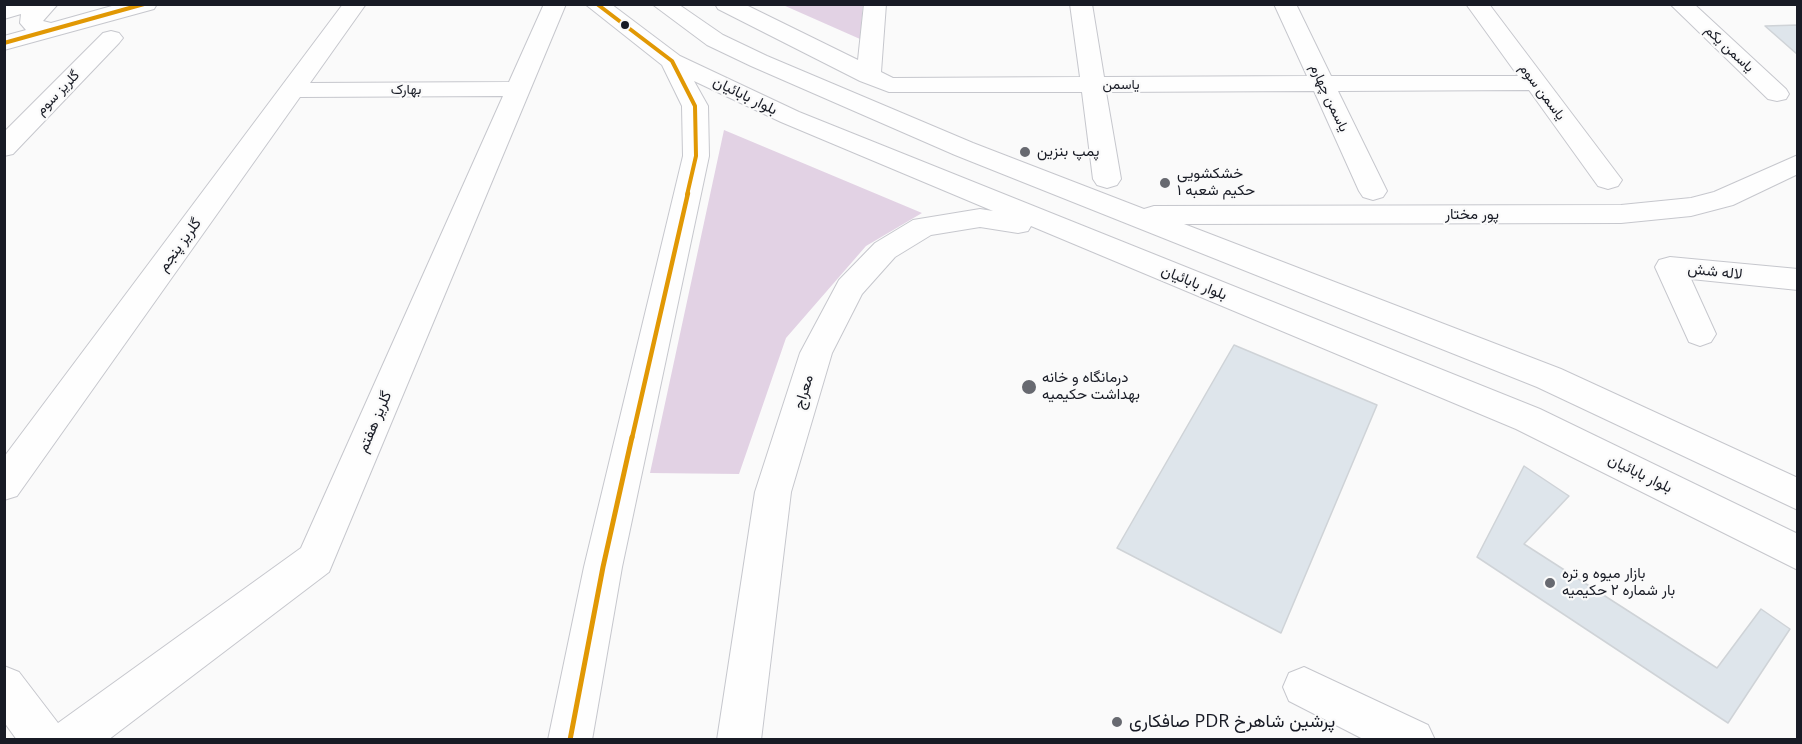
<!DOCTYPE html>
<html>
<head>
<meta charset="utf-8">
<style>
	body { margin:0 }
	#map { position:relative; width:1802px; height:744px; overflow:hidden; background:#fafafa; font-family:"Open Sans",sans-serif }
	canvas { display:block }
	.frame { position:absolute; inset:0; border:6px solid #181b25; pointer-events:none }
</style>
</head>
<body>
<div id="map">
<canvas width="1802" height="744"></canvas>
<div class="frame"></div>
</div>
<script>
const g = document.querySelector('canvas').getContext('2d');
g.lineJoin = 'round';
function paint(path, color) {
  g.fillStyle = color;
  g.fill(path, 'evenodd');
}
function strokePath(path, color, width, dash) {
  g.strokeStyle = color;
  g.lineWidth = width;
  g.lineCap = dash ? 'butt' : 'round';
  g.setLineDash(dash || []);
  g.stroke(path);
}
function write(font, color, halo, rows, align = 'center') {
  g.font = font + ' "Open Sans",Vazirmatn,sans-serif';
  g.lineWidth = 4.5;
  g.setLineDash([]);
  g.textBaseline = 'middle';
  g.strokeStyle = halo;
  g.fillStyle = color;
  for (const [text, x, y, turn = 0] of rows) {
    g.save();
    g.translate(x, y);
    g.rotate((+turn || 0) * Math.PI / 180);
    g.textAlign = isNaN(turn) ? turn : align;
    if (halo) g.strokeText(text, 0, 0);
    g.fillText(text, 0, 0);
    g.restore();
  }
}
paint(new Path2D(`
	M 783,5 L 863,5 L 860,39 Z
	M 724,130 L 922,213 L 866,246 L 786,338 L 739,474 L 650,473 Z`), '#e2d2e4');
const building = new Path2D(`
	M 1798,25 L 1798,55 L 1765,26 Z
	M 1234,345 L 1377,405 L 1281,633 L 1117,548 Z
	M 1524,466 L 1569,496 L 1524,544 L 1717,668 L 1761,609 L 1790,629 L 1728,723 L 1477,557 Z`);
paint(building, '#dee5eb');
strokePath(building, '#cfd3d7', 1.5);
const minor = new Path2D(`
	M 343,4 L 366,4 L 310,83 L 509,82 L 544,4 L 566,4 L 329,572 L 108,740 L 17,740 L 4,722 L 4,666 L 19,672 L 58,723 L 301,548 L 503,96 L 300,97 L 17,496 L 4,500 L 4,457 Z
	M 715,4 L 744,4 L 858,60 L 864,4 L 886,4 L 881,72 L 893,78 L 1080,77 L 1070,4 L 1092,4 L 1104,77 L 1307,76 L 1274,4 L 1296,4 L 1331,76 L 1518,76 L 1466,4 L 1489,4 L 1622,180 L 1618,186 L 1608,189 L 1598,186 L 1529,90 L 1338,91 L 1387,191 L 1383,197 L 1373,200 L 1363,197 L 1359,191 L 1314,91 L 1106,92 L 1121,179 L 1117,185 L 1107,188 L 1097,185 L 1093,179 L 1082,92 L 889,92 L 860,81 L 718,9 Z
	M 1670,4 L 1694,4 L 1786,89 L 1789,94 L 1786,99 L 1777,101 L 1768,99 Z
	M 111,31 L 119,33 L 123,38 L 119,43 L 13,154 L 4,156 L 4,132 L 103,33 Z
	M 1670,257 L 1798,269 L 1798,290 L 1691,279 L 1716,334 L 1711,342 L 1700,346 L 1689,342 L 1655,267 L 1659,260 Z
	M 1304,667 L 1428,725 L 1435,740 L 1365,740 L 1289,701 L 1283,687 L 1289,673 Z`);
const major = new Path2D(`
	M 58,4 L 43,21 L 51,23 L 119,4 L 157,4 L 154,9 L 4,50 L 4,36 L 26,30 L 20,23 L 21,14 L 4,19 L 4,5 Z
	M 585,4 L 611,4 L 680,56 L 799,112 L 1540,409 L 1798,534 L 1798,570 L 1516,429 L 1031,226 L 1028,231 L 1018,233 L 980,227 L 931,235 L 895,257 L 862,294 L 832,353 L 791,492 L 761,740 L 717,740 L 755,492 L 800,353 L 839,280 L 875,243 L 913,220 L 980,209 L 993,211 L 781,122 L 694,81 L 708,106 L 709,156 L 622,567 L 592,740 L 548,740 L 584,567 L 683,156 L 682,106 L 662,65 Z
	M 652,4 L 678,4 L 723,35 L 767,56 L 973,143 L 1144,209 L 1154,206 L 1621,205 L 1691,198 L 1714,192 L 1798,155 L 1798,174 L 1733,205 L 1691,216 L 1621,223 L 1184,224 L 1561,369 L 1798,478 L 1798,510 L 1537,387 L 955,155 L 751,66 L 707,45 Z`);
strokePath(minor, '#c6c7cd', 2);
strokePath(major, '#c6c7cd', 2);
paint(minor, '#fefefe');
paint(major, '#fefefe');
strokePath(new Path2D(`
	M 597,4 L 672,61 L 695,106 L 696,156 L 687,195
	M 4,43 L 144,4`), '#e19804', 4);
strokePath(new Path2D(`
	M 632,438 L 688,193`), '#e19804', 4.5);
strokePath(new Path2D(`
	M 570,740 L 603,567 L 632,437`), '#e19804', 5);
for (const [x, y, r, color] of [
	[625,25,5,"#181b25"],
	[1025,152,6,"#676970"],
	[1165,183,6,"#676970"],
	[1029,387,8,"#676970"],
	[1550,583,6,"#676970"],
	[1117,722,6,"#676970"]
]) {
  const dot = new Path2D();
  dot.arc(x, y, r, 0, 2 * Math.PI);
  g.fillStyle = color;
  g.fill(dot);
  strokePath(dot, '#fafafa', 2);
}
write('14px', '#181b25', '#fafafa', [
	["یاسمن یکم",1729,49,43],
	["یاسمن",1121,85],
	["بهارک",406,90],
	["یاسمن سوم",1542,92,53],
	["گلریز سوم",58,93,-46],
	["یاسمن چهارم",1329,98,65]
]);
write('15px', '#181b25', '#fafafa', [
	["بلوار بابائیان",745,96,26],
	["پور مختار",1472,215],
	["گلریز پنجم",180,245,-54],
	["لاله شش",1715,272,6],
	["بلوار بابائیان",1194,283,22],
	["معراج",804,392,-73],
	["گلریز هفتم",375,422,-67],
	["بلوار بابائیان",1640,474,26]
]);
write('15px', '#181b25', '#fafafa', [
	["پمپ بنزین",1037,152],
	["خشکشویی",1177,174],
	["حکیم شعبه ۱",1177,191],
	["درمانگاه و خانه",1042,378],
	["بهداشت حکیمیه",1042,395],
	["بازار میوه و تره",1562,574],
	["بار شماره ۲ حکیمیه",1562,591]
], 'left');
write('18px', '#181b25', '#fafafa', [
	["صافکاری PDR پرشین شاهرخ",1129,722]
], 'left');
</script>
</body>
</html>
